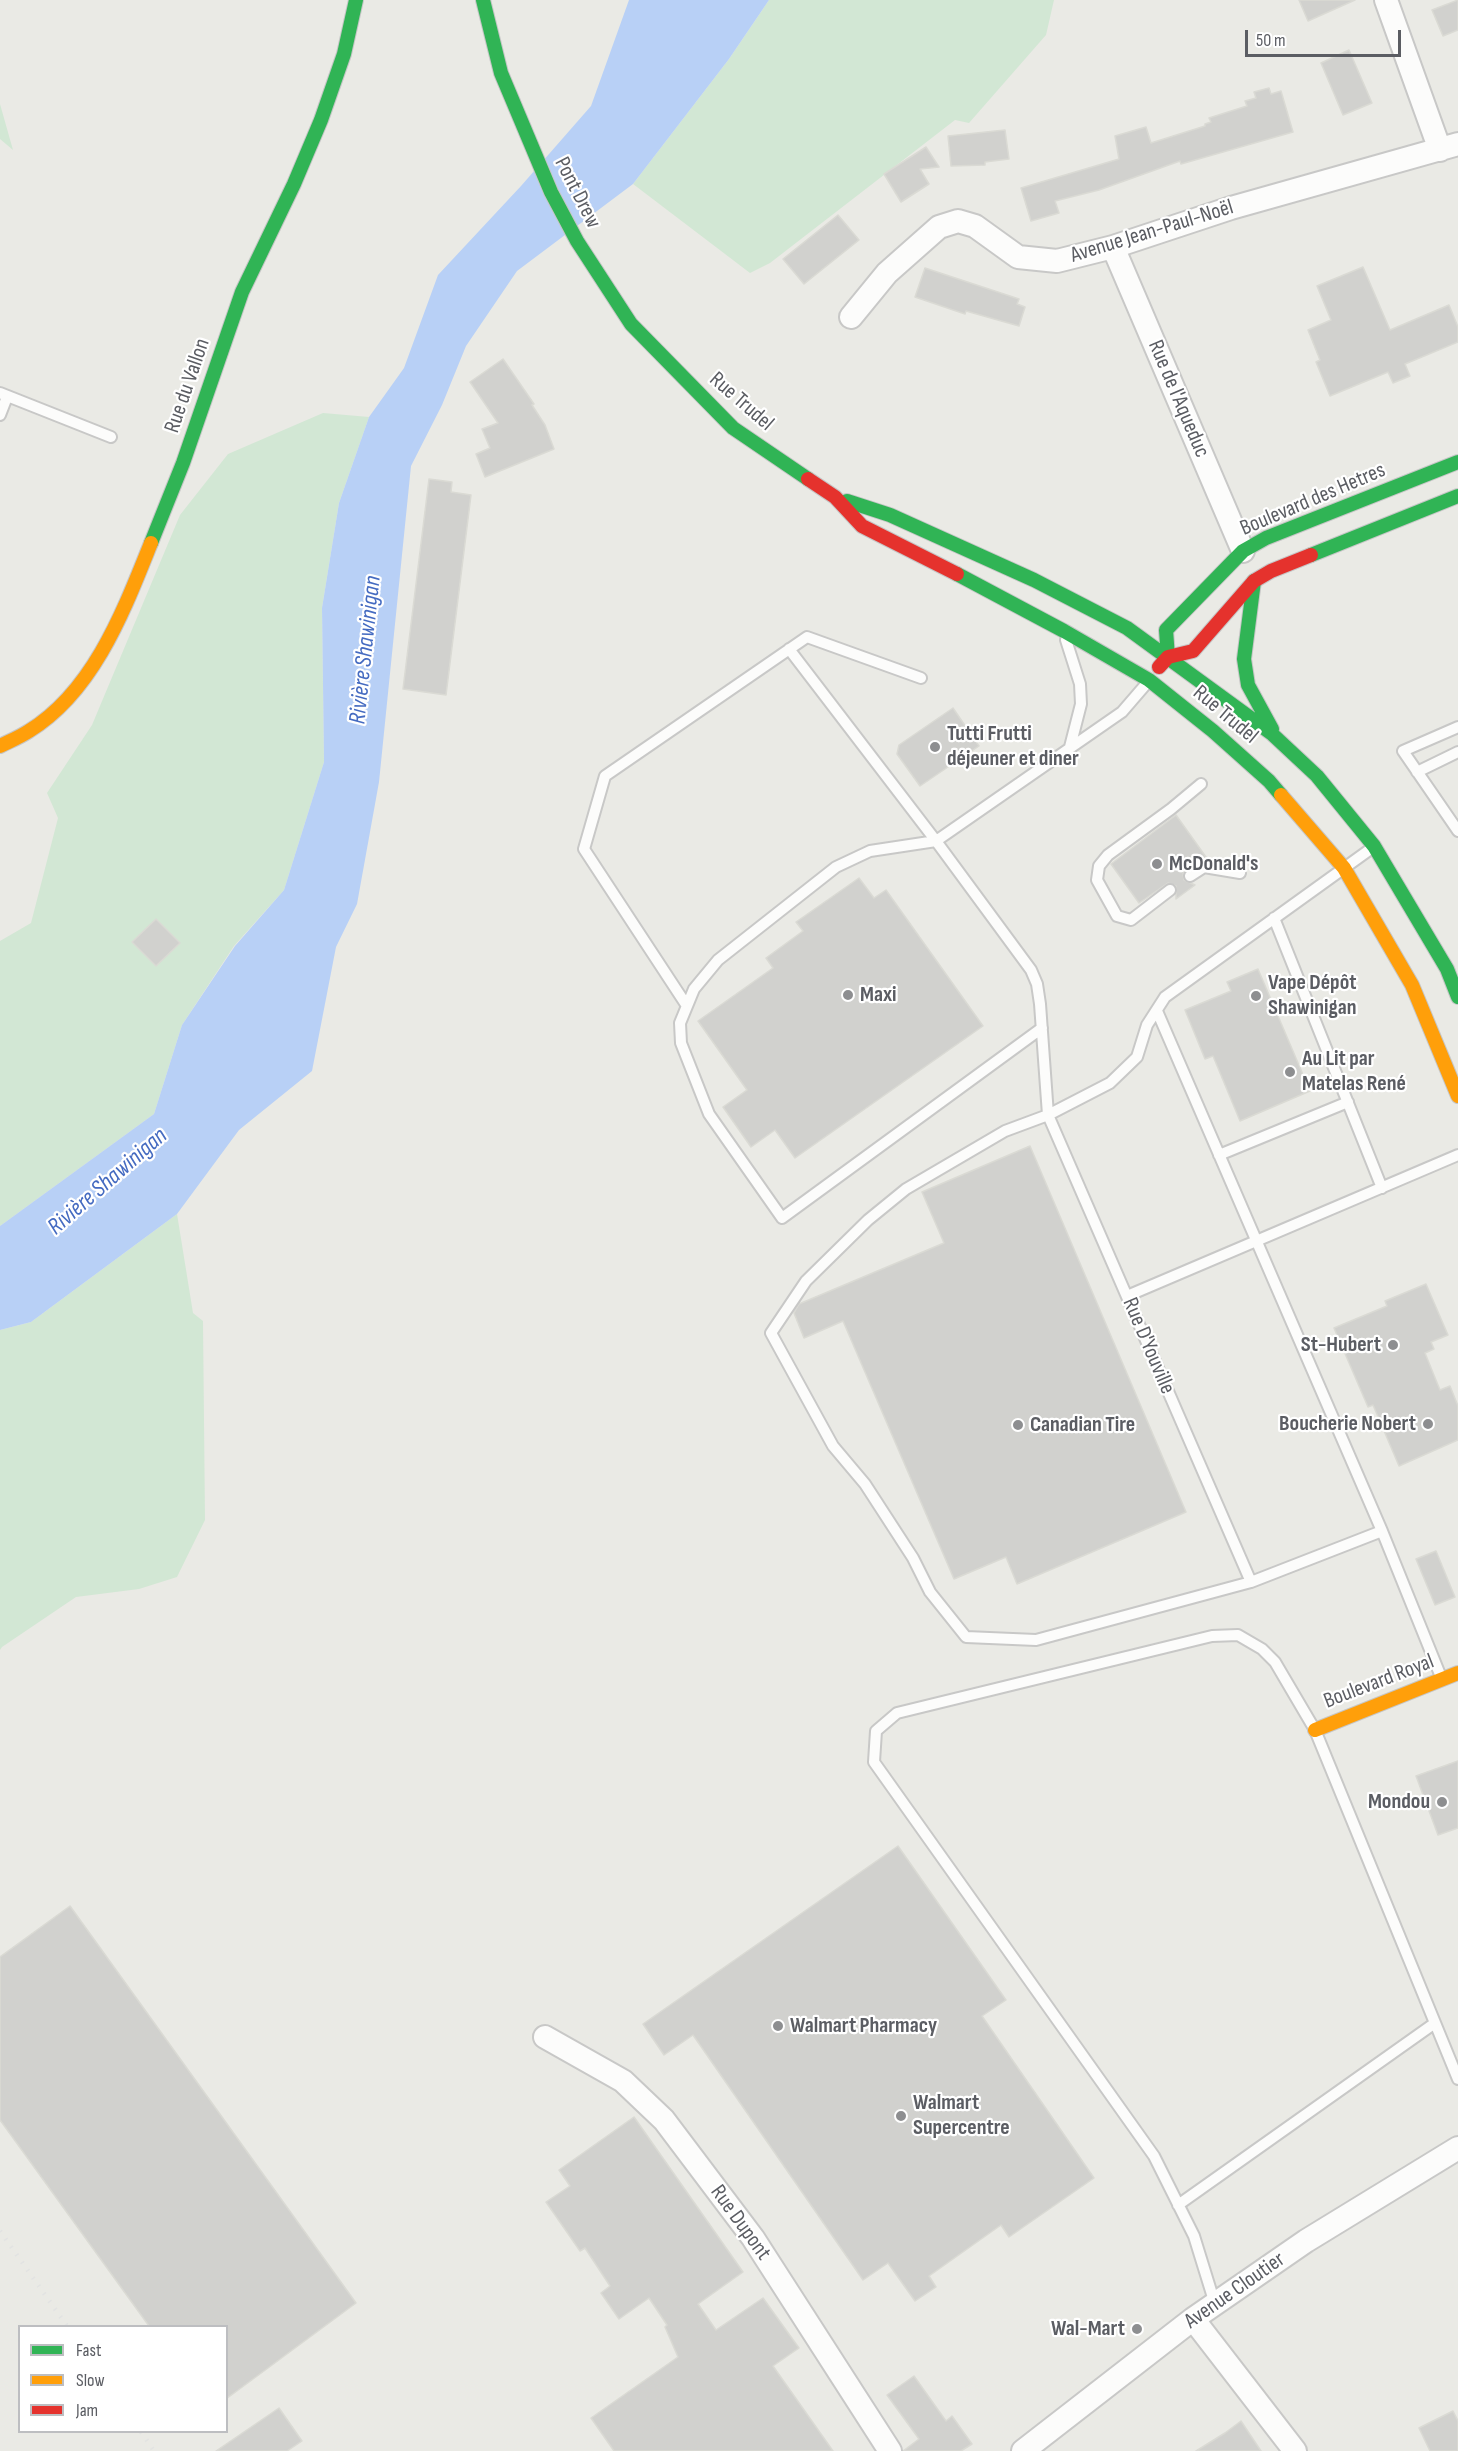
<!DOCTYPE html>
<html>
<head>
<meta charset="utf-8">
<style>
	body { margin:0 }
	#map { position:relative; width:1458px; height:2451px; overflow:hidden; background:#eaeae5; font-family:"Sofia Sans Condensed",sans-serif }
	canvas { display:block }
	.legend { position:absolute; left:18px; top:2325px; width:210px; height:108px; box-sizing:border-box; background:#fff; border:2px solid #bdbec1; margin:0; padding:8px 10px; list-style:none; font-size:18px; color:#5b5d63 }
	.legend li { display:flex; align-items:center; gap:12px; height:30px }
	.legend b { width:30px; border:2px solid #bdbec1 }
	.scale { position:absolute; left:1245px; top:30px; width:156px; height:27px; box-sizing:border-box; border:3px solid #5b5d63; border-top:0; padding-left:8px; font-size:18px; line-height:21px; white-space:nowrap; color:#5b5d63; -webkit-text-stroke:4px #fff; paint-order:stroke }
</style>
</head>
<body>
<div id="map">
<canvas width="1458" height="2451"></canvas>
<ul class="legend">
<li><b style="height:8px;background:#30b455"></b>Fast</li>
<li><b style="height:8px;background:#ff9f0a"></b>Slow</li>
<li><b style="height:8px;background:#e5322d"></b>Jam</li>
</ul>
<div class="scale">50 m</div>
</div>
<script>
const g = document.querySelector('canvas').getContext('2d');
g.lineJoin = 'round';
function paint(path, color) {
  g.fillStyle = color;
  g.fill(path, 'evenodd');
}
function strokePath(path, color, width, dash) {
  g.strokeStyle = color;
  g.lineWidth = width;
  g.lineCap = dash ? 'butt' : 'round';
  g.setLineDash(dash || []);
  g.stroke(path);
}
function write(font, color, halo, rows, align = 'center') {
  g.font = font + ' "Sofia Sans Condensed",sans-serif';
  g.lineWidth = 4.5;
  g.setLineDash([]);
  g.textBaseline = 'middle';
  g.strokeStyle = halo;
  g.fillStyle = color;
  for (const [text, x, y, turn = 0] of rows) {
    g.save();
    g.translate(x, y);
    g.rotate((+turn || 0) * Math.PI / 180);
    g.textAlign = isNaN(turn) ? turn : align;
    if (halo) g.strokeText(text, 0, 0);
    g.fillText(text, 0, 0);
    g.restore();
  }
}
paint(new Path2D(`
	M 769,0 L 1054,0 L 1046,35 L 969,123 L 955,120 L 770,263 L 750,273 L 633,184 L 729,59 Z
	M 0,104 L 13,150 L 0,139 Z
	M 323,413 L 369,417 L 339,503 L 322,608 L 324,762 L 284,890 L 234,946 L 182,1025 L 154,1114 L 0,1226 L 0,941 L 31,923 L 58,818 L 47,793 L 92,725 L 180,515 L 228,454 Z
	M 177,1214 L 193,1313 L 203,1321 L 205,1520 L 177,1577 L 139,1589 L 76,1597 L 2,1647 L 0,1650 L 0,1330 L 31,1322 Z`), '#d2e7d4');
paint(new Path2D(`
	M 629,0 L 769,0 L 729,59 L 633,184 L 517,271 L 466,346 L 442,405 L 411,466 L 379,782 L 357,904 L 336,947 L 312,1071 L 239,1130 L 177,1214 L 31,1322 L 0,1330 L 0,1226 L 154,1114 L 182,1025 L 235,946 L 284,890 L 324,762 L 322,608 L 339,503 L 369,417 L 404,368 L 438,275 L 521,186 L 591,106 Z`), '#b8d0f6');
const building = new Path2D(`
	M 1299,0 L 1355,0 L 1308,21 Z
	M 1458,0 L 1458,30 L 1443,36 L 1432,10 Z
	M 1349,50 L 1372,103 L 1343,115 L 1321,63 Z
	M 1269,88 L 1271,94 L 1281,91 L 1293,132 L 1181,164 L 1180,161 L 1099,190 L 1055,201 L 1059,213 L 1031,221 L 1021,188 L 1119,159 L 1115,136 L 1146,127 L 1151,143 L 1205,126 L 1205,124 L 1211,122 L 1209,118 L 1247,106 L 1245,101 L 1256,98 L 1254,92 Z
	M 1005,130 L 1009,159 L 985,162 L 985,165 L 951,166 L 948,136 Z
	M 926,147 L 939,167 L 920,169 L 929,184 L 901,202 L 884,174 Z
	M 838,215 L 859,240 L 804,284 L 783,259 Z
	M 1363,267 L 1390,330 L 1449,305 L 1458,327 L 1458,342 L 1405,364 L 1410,376 L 1393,383 L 1388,372 L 1330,396 L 1316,362 L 1320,360 L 1308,330 L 1331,320 L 1317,286 Z
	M 925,268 L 1019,299 L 1017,304 L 1025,307 L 1019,326 L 966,311 L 965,314 L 915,297 Z
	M 503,359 L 534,404 L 532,405 L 545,425 L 554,449 L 485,477 L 476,454 L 490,448 L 482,429 L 498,423 L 470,382 Z
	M 429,479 L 452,482 L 451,492 L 471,495 L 446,695 L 403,689 Z
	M 953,708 L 979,746 L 920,786 L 897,754 L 899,745 Z
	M 1176,815 L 1206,857 L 1183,873 L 1184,880 L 1195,885 L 1176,899 L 1176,886 L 1168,883 L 1139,903 L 1111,864 Z
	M 859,878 L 874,898 L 886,890 L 983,1026 L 795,1158 L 775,1130 L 751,1147 L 723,1107 L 747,1090 L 698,1021 L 773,968 L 766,958 L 803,931 L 796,922 Z
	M 156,919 L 180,943 L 156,966 L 132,942 Z
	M 1258,969 L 1310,1091 L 1240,1121 L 1213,1056 L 1205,1059 L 1185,1010 L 1231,991 L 1227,982 Z
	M 1030,1146 L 1186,1512 L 1017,1584 L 1006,1557 L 954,1579 L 843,1321 L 804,1338 L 794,1313 L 799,1304 L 944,1243 L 922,1192 Z
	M 1426,1284 L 1448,1335 L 1431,1342 L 1434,1349 L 1425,1353 L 1440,1390 L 1450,1386 L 1458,1406 L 1458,1440 L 1399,1466 L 1373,1405 L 1368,1407 L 1334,1328 L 1387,1306 L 1385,1301 Z
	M 1436,1551 L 1455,1597 L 1435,1605 L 1416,1559 Z
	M 1458,1761 L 1458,1828 L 1438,1835 L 1416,1776 Z
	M 898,1846 L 1006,2000 L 982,2016 L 1094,2178 L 1009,2237 L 1001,2225 L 929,2276 L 936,2287 L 915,2301 L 888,2263 L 863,2280 L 693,2035 L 664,2055 L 643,2024 Z
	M 70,1906 L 356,2303 L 226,2399 L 226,2326 L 149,2326 L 0,2120 L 0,1957 Z
	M 634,2117 L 743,2272 L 698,2304 L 716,2330 L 763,2298 L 799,2348 L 773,2366 L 833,2451 L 614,2451 L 591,2418 L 678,2357 L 665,2327 L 667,2325 L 649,2298 L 619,2319 L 601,2293 L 610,2286 L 585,2248 L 580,2251 L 546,2202 L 570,2186 L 559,2170 Z
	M 914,2376 L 946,2421 L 952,2416 L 972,2444 L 961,2451 L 903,2451 L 919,2439 L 887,2395 Z
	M 279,2408 L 302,2441 L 287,2451 L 216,2451 Z
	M 1453,2411 L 1458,2421 L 1458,2451 L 1430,2451 L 1419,2428 Z
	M 1241,2421 L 1261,2451 L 1196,2451 L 1225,2433 Z`);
paint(building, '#d1d1ce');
strokePath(building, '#dadad4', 1.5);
const lane = new Path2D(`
	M 0,393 L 111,437
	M 0,415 L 7,397
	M 1066,640 L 1080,684 L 1081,704 L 1070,747
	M 789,649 L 936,841 L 1031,970 L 1037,984 L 1040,1004 L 1048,1115 L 1251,1582 L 1382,1531 L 1441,1677
	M 1458,727 L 1403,751 L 1458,831
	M 1417,772 L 1458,752
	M 1190,876 L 1204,867 L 1240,873
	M 1170,890 L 1131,920 L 1117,916 L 1097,880 L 1099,866 L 1108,855 L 1171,809 L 1201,784
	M 1274,918 L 1382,1188
	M 687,1006 L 584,849 L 605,776 L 807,637 L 921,678
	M 1157,1011 L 1382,1531
	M 1042,1028 L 782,1218 L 709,1114 L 681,1043 L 680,1023 L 694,989 L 718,960 L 836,867 L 870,851 L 936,841 L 1122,712 L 1147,683
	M 1219,1155 L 1348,1102
	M 1127,1296 L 1458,1155
	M 1251,1582 L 1036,1640 L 966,1637 L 930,1592 L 913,1558 L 865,1484 L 833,1446 L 771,1333 L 806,1281 L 868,1220 L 906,1189 L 1005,1131 L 1048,1115 L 1110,1083 L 1137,1057 L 1147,1025 L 1165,997 L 1372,848
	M 1178,2205 L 1435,2023
	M 1215,2304 L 1194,2236 L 1154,2156 L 874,1762 L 876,1731 L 897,1713 L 1212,1636 L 1238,1635 L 1262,1649 L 1275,1662 L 1315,1730 L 1458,2079`);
const street = new Path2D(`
	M 1386,0 L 1440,150
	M 1113,247 L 1243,551
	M 851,317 L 887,273 L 939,227 L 958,221 L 975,226 L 1018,257 L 1057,261 L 1113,247 L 1231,208 L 1458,144
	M 545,2037 L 623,2081 L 664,2120 L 753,2238 L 890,2451
	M 1193,2319 L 1295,2451
	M 1023,2451 L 1193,2319 L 1306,2241 L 1458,2148`);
const fast = new Path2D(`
	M 483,0 L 501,73 L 551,192 L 577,241 L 631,324 L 733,428 L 808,479
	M 847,501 L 890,515 L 1034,580 L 1127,628 L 1271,733 L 1317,776 L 1374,846 L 1447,969 L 1458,997
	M 151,543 L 183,463 L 242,292 L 294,184 L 321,120 L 344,54 L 356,0
	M 1311,555 L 1458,496
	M 957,574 L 1064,631 L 1149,680 L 1213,731 L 1269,781 L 1281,795
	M 1254,581 L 1244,659 L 1248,685 L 1272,729
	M 1168,657 L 1166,630 L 1243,551 L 1266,538 L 1458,462`);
const slow = new Path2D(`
	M 0,746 C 10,741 20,737 29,731 C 94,691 124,610 151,543
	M 1281,795 L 1344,868 L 1412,985 L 1458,1096
	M 1315,1730 L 1458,1673`);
const jam = new Path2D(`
	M 808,479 L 835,497 L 862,526 L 957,574
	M 1159,667 L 1168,657 L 1193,651 L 1254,581 L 1271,571 L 1311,555`);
strokePath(lane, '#c8c8c7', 14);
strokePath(street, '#c8c8c7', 26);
strokePath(fast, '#c6c6c6', 16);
strokePath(slow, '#c6c6c6', 16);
strokePath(jam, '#c6c6c6', 16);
strokePath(lane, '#fcfcfb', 10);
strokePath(street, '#fcfcfb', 22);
strokePath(fast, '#30b455', 14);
strokePath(slow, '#ff9f0a', 14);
strokePath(jam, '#e5322d', 14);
strokePath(new Path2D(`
	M 0,2231 L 67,2326
	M 141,2432 L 154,2451`), '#e2e3e2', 4.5, [1.5, 8]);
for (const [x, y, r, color] of [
	[935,747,6,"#8d8e90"],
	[1157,864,6,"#8d8e90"],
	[848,995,6,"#8d8e90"],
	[1256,996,6,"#8d8e90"],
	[1290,1072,6,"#8d8e90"],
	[1393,1345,6,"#8d8e90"],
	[1428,1424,6,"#8d8e90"],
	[1018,1425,6,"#8d8e90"],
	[1442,1802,6,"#8d8e90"],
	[778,2026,6,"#8d8e90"],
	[901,2116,6,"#8d8e90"],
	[1137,2329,6,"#8d8e90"]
]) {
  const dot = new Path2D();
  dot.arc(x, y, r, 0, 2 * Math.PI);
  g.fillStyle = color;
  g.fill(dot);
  strokePath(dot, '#fff', 2);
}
write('22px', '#5b5d63', '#fff', [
	["Pont Drew",577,193,63],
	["Avenue Jean-Paul-Noël",1152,232,-17],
	["Rue du Vallon",188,386,-71],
	["Rue de l'Aqueduc",1178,399,67],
	["Rue Trudel",741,402,41],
	["Boulevard des Hetres",1313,500,-23],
	["Rue Trudel",1225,715,40],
	["Rue D'Youville",1148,1346,67],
	["Boulevard Royal",1379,1682,-21],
	["Rue Dupont",740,2223,54],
	["Avenue Cloutier",1235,2291,-35]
]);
write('bold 22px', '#5b5d63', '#fff', [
	["Tutti Frutti",947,734],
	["déjeuner et diner",947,759],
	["McDonald's",1169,864],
	["Vape Dépôt",1268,983],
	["Shawinigan",1268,1008],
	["Maxi",860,995],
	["Au Lit par",1302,1059],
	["Matelas René",1302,1084],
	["St-Hubert",1381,1345,"right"],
	["Boucherie Nobert",1416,1424,"right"],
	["Canadian Tire",1030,1425],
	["Mondou",1430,1802,"right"],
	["Walmart Pharmacy",790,2026],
	["Walmart",913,2103],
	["Supercentre",913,2128],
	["Wal-Mart",1125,2329,"right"]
], 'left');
write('italic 24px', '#456bc1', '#fff', [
	["Rivière Shawinigan",366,650,-84],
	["Rivière Shawinigan",108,1182,-41]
]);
</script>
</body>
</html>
